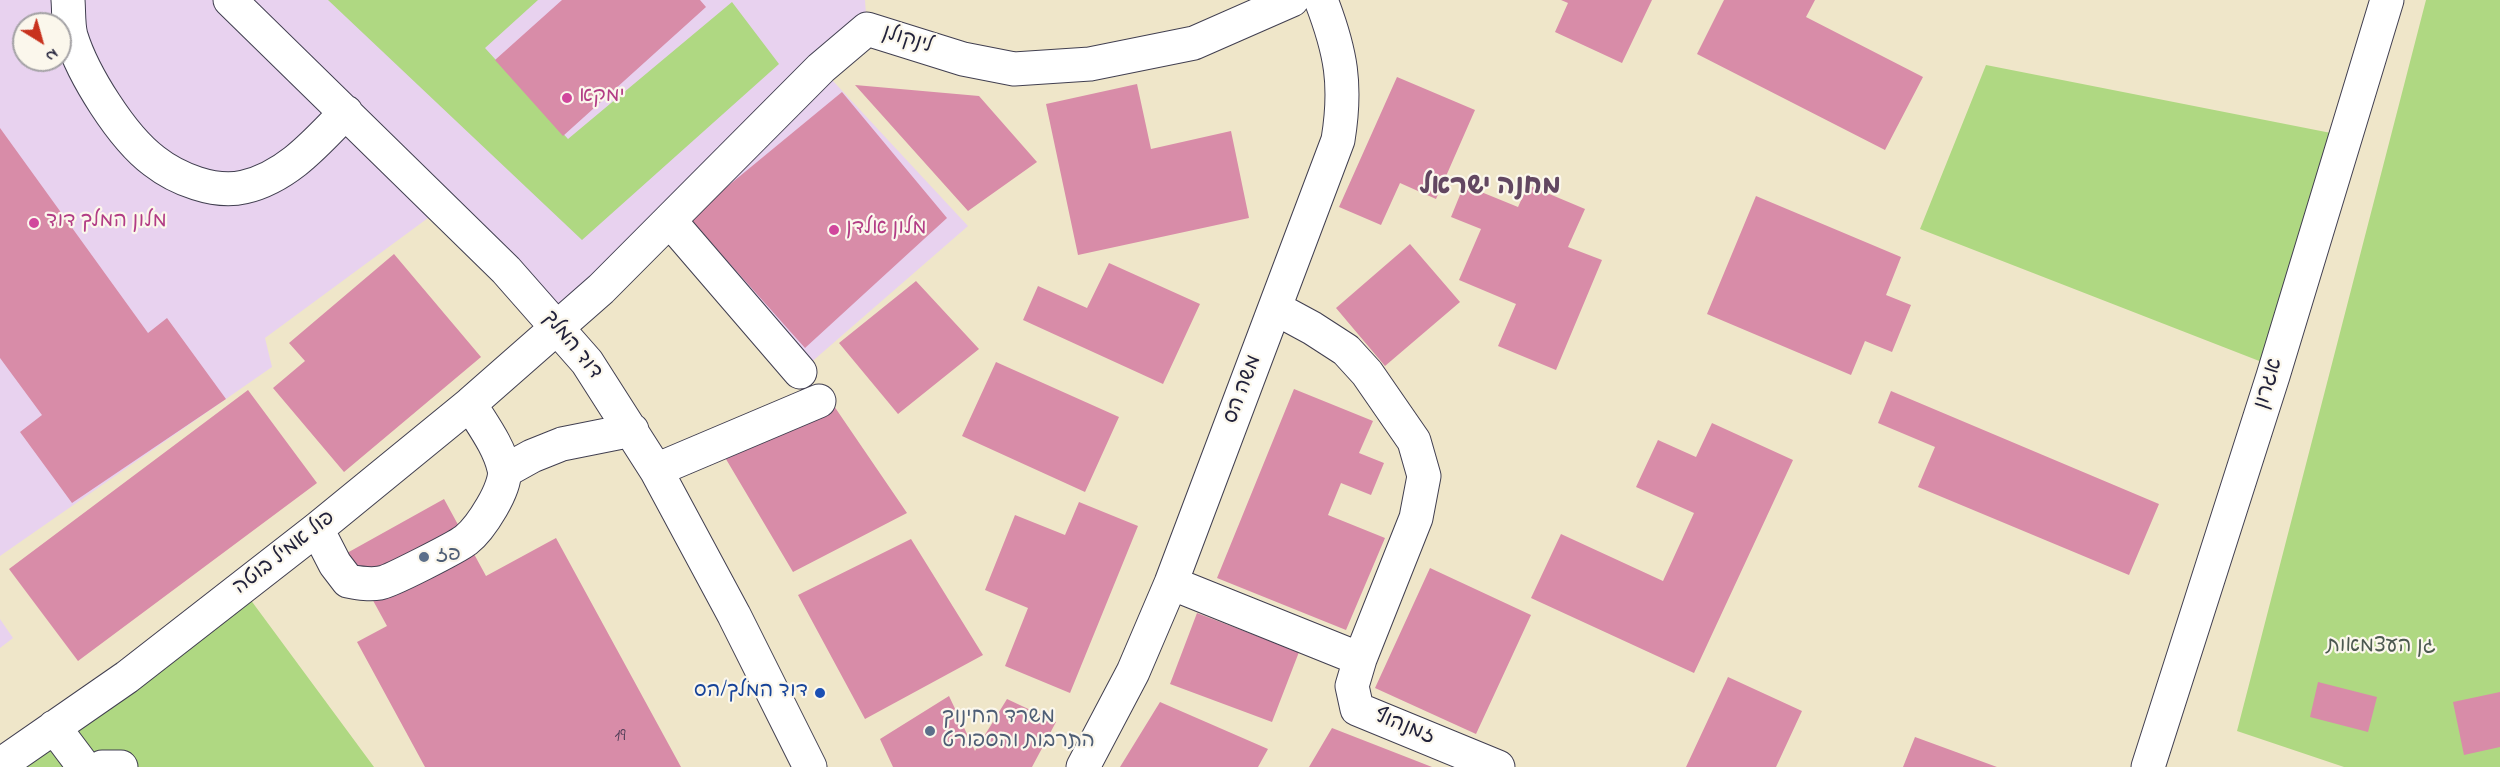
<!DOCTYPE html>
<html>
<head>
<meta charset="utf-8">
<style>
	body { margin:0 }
	#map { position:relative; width:2500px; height:767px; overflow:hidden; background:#efe6c9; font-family:"Indie Flower",sans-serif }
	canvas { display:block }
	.north { position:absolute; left:12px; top:12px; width:60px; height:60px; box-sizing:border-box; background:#fbf7ec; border:2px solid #a4a2a5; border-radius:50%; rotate:143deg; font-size:16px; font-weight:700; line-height:24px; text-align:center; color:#22223b }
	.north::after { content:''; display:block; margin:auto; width:21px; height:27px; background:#c8321e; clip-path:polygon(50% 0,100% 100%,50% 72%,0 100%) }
</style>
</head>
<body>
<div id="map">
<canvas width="2500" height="767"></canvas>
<div class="north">N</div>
</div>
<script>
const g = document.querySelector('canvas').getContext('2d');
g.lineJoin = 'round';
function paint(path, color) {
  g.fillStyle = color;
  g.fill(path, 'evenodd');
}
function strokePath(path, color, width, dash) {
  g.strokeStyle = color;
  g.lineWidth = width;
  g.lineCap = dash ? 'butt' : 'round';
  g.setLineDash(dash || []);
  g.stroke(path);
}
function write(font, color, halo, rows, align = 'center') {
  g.font = font + ' "Indie Flower","Playpen Sans Hebrew",sans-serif';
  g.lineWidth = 4.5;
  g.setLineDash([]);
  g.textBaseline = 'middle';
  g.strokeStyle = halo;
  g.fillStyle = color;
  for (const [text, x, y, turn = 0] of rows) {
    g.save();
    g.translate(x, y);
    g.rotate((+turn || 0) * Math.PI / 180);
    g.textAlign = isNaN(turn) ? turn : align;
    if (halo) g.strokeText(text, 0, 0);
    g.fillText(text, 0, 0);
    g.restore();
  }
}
paint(new Path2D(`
	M 0,0 L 865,0 L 867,29 L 821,68 L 968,226 L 800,372 L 670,221 L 558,327 L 443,207 L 265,338 L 272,367 L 0,556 ZM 24,24 L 60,24 L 60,60 L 24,60 Z
	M 0,619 L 13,638 L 0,648 Z`), '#e8d2ef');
paint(new Path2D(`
	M 328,0 L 538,0 L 485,48 L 568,139 L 732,2 L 779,64 L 582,240 Z
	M 2426,0 L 2500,0 L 2500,767 L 2344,767 L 2237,731 Z
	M 1986,65 L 2331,133 L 2267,364 L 1920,229 Z
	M 250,599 L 374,767 L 23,767 Z`), '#afd882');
paint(new Path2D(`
	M 562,0 L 700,0 L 706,7 L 563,136 L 495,60 Z
	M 1561,0 L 1652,0 L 1622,63 L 1555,32 L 1568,3 Z
	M 1724,0 L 1815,0 L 1806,17 L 1923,77 L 1885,150 L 1697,54 Z
	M 1397,77 L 1475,110 L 1436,199 L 1400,183 L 1381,225 L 1339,207 Z
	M 1137,84 L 1151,149 L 1231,131 L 1249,218 L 1078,255 L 1046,104 Z
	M 855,85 L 979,96 L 1037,162 L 968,211 Z
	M 842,92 L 947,218 L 805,348 L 689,218 Z
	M 0,128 L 148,333 L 167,318 L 226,399 L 72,503 L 20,432 L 42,415 L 0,358 Z
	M 1464,185 L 1518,207 L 1528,185 L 1585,209 L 1568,247 L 1602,260 L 1556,370 L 1498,346 L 1516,304 L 1459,280 L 1481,229 L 1451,217 Z
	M 1756,196 L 1901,257 L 1886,295 L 1911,305 L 1892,352 L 1865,341 L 1851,375 L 1707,314 Z
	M 1410,244 L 1460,302 L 1385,366 L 1336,308 Z
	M 394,254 L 481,357 L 344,472 L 273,388 L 305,361 L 289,343 Z
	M 1109,263 L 1200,304 L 1163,384 L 1023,320 L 1038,286 L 1087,308 Z
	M 916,281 L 979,349 L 898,414 L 839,343 Z
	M 996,362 L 1119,417 L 1085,492 L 962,436 Z
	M 1294,389 L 1373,421 L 1359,453 L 1384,463 L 1371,495 L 1341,483 L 1328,515 L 1385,538 L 1346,630 L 1217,578 Z
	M 248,390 L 317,483 L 78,661 L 9,569 Z
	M 1891,391 L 2159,504 L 2129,575 L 1918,487 L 1935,447 L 1878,423 Z
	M 834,406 L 907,513 L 793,572 L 720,449 Z
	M 1712,423 L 1793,460 L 1694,673 L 1531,598 L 1561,534 L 1663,581 L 1694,513 L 1636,487 L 1658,440 L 1696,457 Z
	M 444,499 L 486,576 L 556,538 L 681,767 L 425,767 L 357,642 L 387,626 L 347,553 Z
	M 1079,502 L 1138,526 L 1070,693 L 1005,666 L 1028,608 L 985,590 L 1015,515 L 1065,535 Z
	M 911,539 L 983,655 L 865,719 L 798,595 Z
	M 1430,568 L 1531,615 L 1476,734 L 1375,688 Z
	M 1197,613 L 1299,652 L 1272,722 L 1170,684 Z
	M 1728,677 L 1802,711 L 1776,767 L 1686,767 Z
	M 2318,682 L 2377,697 L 2368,732 L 2310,717 Z
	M 2500,692 L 2500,747 L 2464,755 L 2453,702 Z
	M 949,696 L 975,751 L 1007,699 L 1056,722 L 1032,767 L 893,767 L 880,739 Z
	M 1160,702 L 1268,749 L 1258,767 L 1120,767 Z
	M 1332,728 L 1432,767 L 1309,767 Z
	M 1915,737 L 1997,767 L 1903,767 Z`), '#d88ca8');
const minor = new Path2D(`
	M 68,0 C 69,12 68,25 71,36 C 83,75 122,137 154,161 C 177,179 215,194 244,187 C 287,177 316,143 346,112
	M 230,0 L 506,270 L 587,362 L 656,470 L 734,615 L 810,767
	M 670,221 L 800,372
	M 656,470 L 819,401
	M 505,471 L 532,456 L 562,444 L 632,430
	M 317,529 L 335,564 L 348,581 C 359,583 369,585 380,583 C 389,582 457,547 466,540 C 480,529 508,487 504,469 C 499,446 482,424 470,404
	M 1171,583 L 1360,659 L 1416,518 L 1424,476 L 1414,441 L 1367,373 L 1346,350 L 1312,328 L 1275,308
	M 1360,659 L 1352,686 L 1357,709 L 1498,767
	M 54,727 L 84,767
	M 0,765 L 127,677 L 317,529 L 470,404 L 601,289 L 821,68 L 867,29 L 963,59 L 1014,69 L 1090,64 L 1194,43 L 1292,0
	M 102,767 L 121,767
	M 1083,767 L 1133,672 L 1171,583 L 1338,140 C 1347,85 1341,52 1321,0
	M 2148,767 L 2273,376 L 2387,0`);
strokePath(minor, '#413f50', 35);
strokePath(minor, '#fff', 33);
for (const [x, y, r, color] of [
	[567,98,6,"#d1479c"],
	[34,223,6,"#d1479c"],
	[834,230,6,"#d1479c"],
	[424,557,6,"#5c6f8a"],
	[820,693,6,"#1a4fb4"],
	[930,731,6,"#5c6f8a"]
]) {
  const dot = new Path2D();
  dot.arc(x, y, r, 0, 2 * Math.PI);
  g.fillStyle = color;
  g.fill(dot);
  strokePath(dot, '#fbf7ec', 2);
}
write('18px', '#503c56', null, [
	["19",620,737]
]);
write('21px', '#22223b', '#fbf7ec', [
	["לינקולן",907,41,17],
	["דוד המלך",571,346,51],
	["אגרון",2270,384,-73],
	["משה הס",1244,390,-69],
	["פול אמיל בוטה",285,554,-38],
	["זמנהוף",1404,728,22]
]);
write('21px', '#b23c85', '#fbf7ec', [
	["ימקא",579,98],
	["מלון המלך דוד",46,223],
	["מלון אלדן",846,230]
], 'left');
write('21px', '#4e5e75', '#fbf7ec', [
	["פז",436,557],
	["משרד החינוך",942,719],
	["התרבות והספורט",942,743]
], 'left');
write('21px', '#4c5950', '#fbf7ec', [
	["גן העצמאות",2381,648]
]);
write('21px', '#164399', '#fbf7ec', [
	["דוד המלך/הס",808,693]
], 'right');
write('bold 27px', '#624761', '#fbf7ec', [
	["מחנה ישראל",1490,189]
]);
</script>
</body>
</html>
